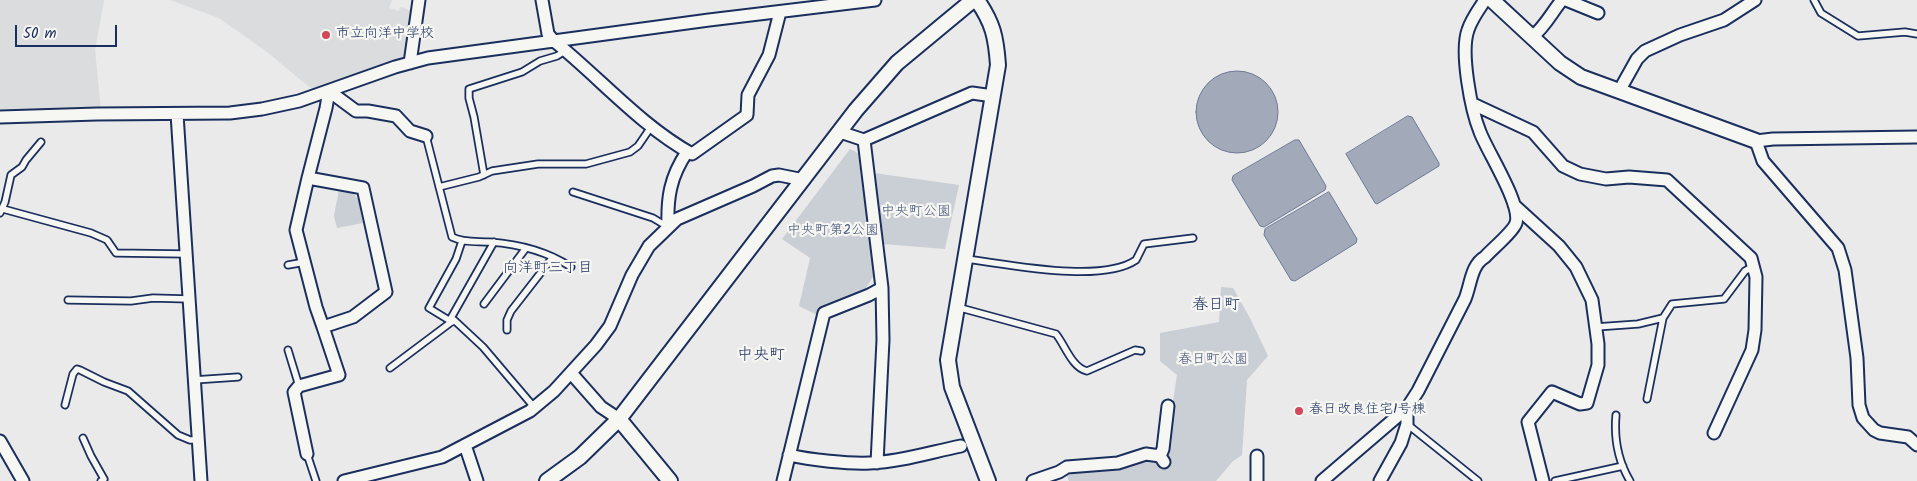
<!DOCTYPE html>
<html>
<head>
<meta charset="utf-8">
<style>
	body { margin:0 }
	#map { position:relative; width:1917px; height:481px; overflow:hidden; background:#e9eae9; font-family:Kalam,sans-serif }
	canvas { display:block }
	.scale { position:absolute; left:15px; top:25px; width:102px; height:22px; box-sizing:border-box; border:2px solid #1b2f5e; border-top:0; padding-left:6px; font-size:15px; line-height:18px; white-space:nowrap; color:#1b2f5e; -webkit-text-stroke:4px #f6f6f2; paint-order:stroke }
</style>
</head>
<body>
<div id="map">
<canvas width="1917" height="481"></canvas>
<div class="scale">50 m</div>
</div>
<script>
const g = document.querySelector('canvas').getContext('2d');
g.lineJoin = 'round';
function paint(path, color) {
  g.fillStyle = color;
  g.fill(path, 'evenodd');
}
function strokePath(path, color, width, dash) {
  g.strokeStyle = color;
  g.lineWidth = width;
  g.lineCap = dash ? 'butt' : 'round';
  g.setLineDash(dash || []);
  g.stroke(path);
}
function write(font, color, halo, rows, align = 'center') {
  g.font = font + ' Kalam,"Klee One",sans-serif';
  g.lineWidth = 4.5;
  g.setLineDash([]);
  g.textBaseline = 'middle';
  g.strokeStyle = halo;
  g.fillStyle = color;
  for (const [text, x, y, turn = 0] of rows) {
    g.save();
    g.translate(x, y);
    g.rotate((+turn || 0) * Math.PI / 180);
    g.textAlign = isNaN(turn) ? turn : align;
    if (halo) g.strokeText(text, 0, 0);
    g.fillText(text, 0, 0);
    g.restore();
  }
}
paint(new Path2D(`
	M 0,0 L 104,0 L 95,50 L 101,110 L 87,108 L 0,113 Z
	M 170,0 L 392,0 L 389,8 L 398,11 L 401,7 L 412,11 L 408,52 L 404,59 L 314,91 L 267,52 L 219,18 Z`), '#dadcde');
paint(new Path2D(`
	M 850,149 L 858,153 L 874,275 L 866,288 L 818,307 L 817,315 L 799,306 L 810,258 L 782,239 Z
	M 874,173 L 959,185 L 945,249 L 883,244 Z
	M 339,190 L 353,193 L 359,201 L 363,223 L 337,228 L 334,216 Z
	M 1221,287 L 1233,288 L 1250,318 L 1268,356 L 1247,380 L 1242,455 L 1233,461 L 1216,481 L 1069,481 L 1067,476 L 1069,472 L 1129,465 L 1165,453 L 1177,375 L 1160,361 L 1160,333 L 1219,322 Z`), '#caced5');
const water = new Path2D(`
	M1196 112a41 41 0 1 1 82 0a41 41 0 1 1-82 0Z
	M 1408,116 L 1412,117 L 1439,163 L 1439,166 L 1377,204 L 1375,203 L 1346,154 Z
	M 1295,140 L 1299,140 L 1326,186 L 1325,190 L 1264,227 L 1260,226 L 1232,180 L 1233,176 Z
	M 1329,192 L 1357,239 L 1356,243 L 1295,281 L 1291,280 L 1264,235 L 1265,229 Z`);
paint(water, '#a2aaba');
strokePath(water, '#6c7995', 1);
const service = new Path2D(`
	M 1814,0 L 1821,13 L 1858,36 L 1905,32 L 1917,34
	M 426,136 L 452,237 C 464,243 477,241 490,242 C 518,244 548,252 571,267
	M 484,175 L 474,117 L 469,98 L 469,89 L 522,72 L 540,61 L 557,56 L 566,50
	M 439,187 L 479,177 L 492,171 L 538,164 L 586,164 L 630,152 L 638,146 L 651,127
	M 573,192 L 653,218 L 668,227
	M 3,209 L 91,233 L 107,240 L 116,253 L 186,254
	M 0,213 L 5,202 L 11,175 L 22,167 L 26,160 L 41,142
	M 966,259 C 1007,264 1101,284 1136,260 L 1144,244 L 1193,238
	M 288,265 L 305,262
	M 68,300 L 131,301 L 153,298 L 189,299
	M 484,304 L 526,248
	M 957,307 L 1056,334 C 1065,345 1072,368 1087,371 L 1135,350 L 1141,351
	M 454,320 L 451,318 L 494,242
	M 452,322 L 429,308 L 456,259 L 462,241
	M 1596,327 L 1638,324 L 1663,318
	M 507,330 L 507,320 L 511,311 L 553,257
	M 288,350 L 299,386
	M 390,368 L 454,320 L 483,347 L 534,407
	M 194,380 L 238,377
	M 1647,399 L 1663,318 L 1672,304 L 1724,299 L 1745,271 L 1754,266
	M 65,405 L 73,374 L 77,369 L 80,370 L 104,382 L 128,391 L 178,435 L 190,440 L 197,440
	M 1616,415 C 1614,438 1618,461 1630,481
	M 1407,424 L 1478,481
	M 83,438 L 91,456 L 104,479 L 101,481
	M 307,454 L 316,481
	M 1555,481 L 1623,466`);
const minor = new Path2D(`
	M 542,0 L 548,34 L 554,41 C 600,78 640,125 692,154 L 747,115 L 748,95 L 769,55 L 780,12
	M 1566,0 L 1598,13
	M 1532,37 C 1545,27 1552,12 1562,0
	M 410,63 L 419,0
	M 1623,84 L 1637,59 L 1645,51 L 1680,35 L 1724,20 L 1755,0
	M 329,91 L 356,111 L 368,111 L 396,116 L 410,131 L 426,136
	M 1473,104 L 1533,132 L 1563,166 L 1580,174 L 1606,179 L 1629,177 L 1667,180 L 1751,258 L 1756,277 L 1755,330 L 1752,350 L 1714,433
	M 177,114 L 201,481
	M 0,117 L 97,114 L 230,113 L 262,109 L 299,101 L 395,67 L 428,58 L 709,20 L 875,0
	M 840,132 L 864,140 L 972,93 L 993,96
	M 1917,137 L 1773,139 L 1756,141 L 1763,161 L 1838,248 L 1845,270 L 1857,358 L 1859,405 L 1863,418 L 1874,430 L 1880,433 L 1908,437 L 1917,445
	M 864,140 L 882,288 L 883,340 L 877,463
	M 308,178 L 363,188 L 386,292 L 353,317 L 323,327 L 316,307 L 296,230 L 308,178 L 326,108 L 329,91
	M 1514,205 L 1559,246 L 1576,267 L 1592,300 L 1598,344 L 1598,365 L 1587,403 L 1580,404 L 1552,392 L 1528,422 L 1543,481
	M 668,227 C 667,198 670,177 687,152
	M 571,373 L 601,407 L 619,419
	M 0,441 L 23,481
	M 465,445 L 477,481
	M 307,454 L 294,392 L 299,386 L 339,375 L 323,327
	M 789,455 C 810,460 849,464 870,463 C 900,462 931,452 961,446
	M 1160,456 L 1163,449 L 1168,406
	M 1257,456 L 1257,481
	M 344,481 L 442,457 L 530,411 L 554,391 L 596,345 L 610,326 L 632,275 L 649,246 L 677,219 L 753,186 L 772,176 L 779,175 L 804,180
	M 783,481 L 824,313 L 869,295 L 882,288
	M 1033,481 L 1059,472 L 1067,467 L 1118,463 L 1146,454 L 1160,456 L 1164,462
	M 1322,481 L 1407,408 L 1418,391 L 1465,299 C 1471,284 1471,265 1485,257 C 1492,249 1513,232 1516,223 C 1522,205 1487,151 1480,132 C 1471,110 1460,52 1468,30 C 1471,20 1479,9 1485,0
	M 1380,481 L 1401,443 L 1407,424 L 1407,408`);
const tertiary = new Path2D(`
	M 977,0 C 993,23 996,37 998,65 L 948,360 L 952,387 L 988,481
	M 1492,0 L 1560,63 L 1581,77 L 1756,141
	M 619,419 L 670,481
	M 547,481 L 580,457 L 619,419 L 856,110 L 897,63 L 973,0`);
strokePath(service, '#1b2f5e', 9);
strokePath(minor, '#1b2f5e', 15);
strokePath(tertiary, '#1b2f5e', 18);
strokePath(service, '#f6f6f2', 5.5);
strokePath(minor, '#f6f6f2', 11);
strokePath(tertiary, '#f6f6f2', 14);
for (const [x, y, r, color] of [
	[326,35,5,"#d1495b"],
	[1299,411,5,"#d1495b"]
]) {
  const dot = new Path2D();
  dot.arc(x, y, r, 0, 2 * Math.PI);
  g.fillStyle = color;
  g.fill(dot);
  strokePath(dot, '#f6f6f2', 2);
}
write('14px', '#1b2f5e', '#f6f6f2', [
	["市立向洋中学校",336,35],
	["春日改良住宅1号棟",1309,411]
], 'left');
write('14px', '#47577c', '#f6f6f2', [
	["中央町公園",916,213],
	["中央町第2公園",833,232],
	["春日町公園",1213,361]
]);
write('15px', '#1b2f5e', '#f6f6f2', [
	["向洋町三丁目",548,269]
]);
write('16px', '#1b2f5e', '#f6f6f2', [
	["春日町",1216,306],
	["中央町",761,356]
]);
</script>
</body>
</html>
